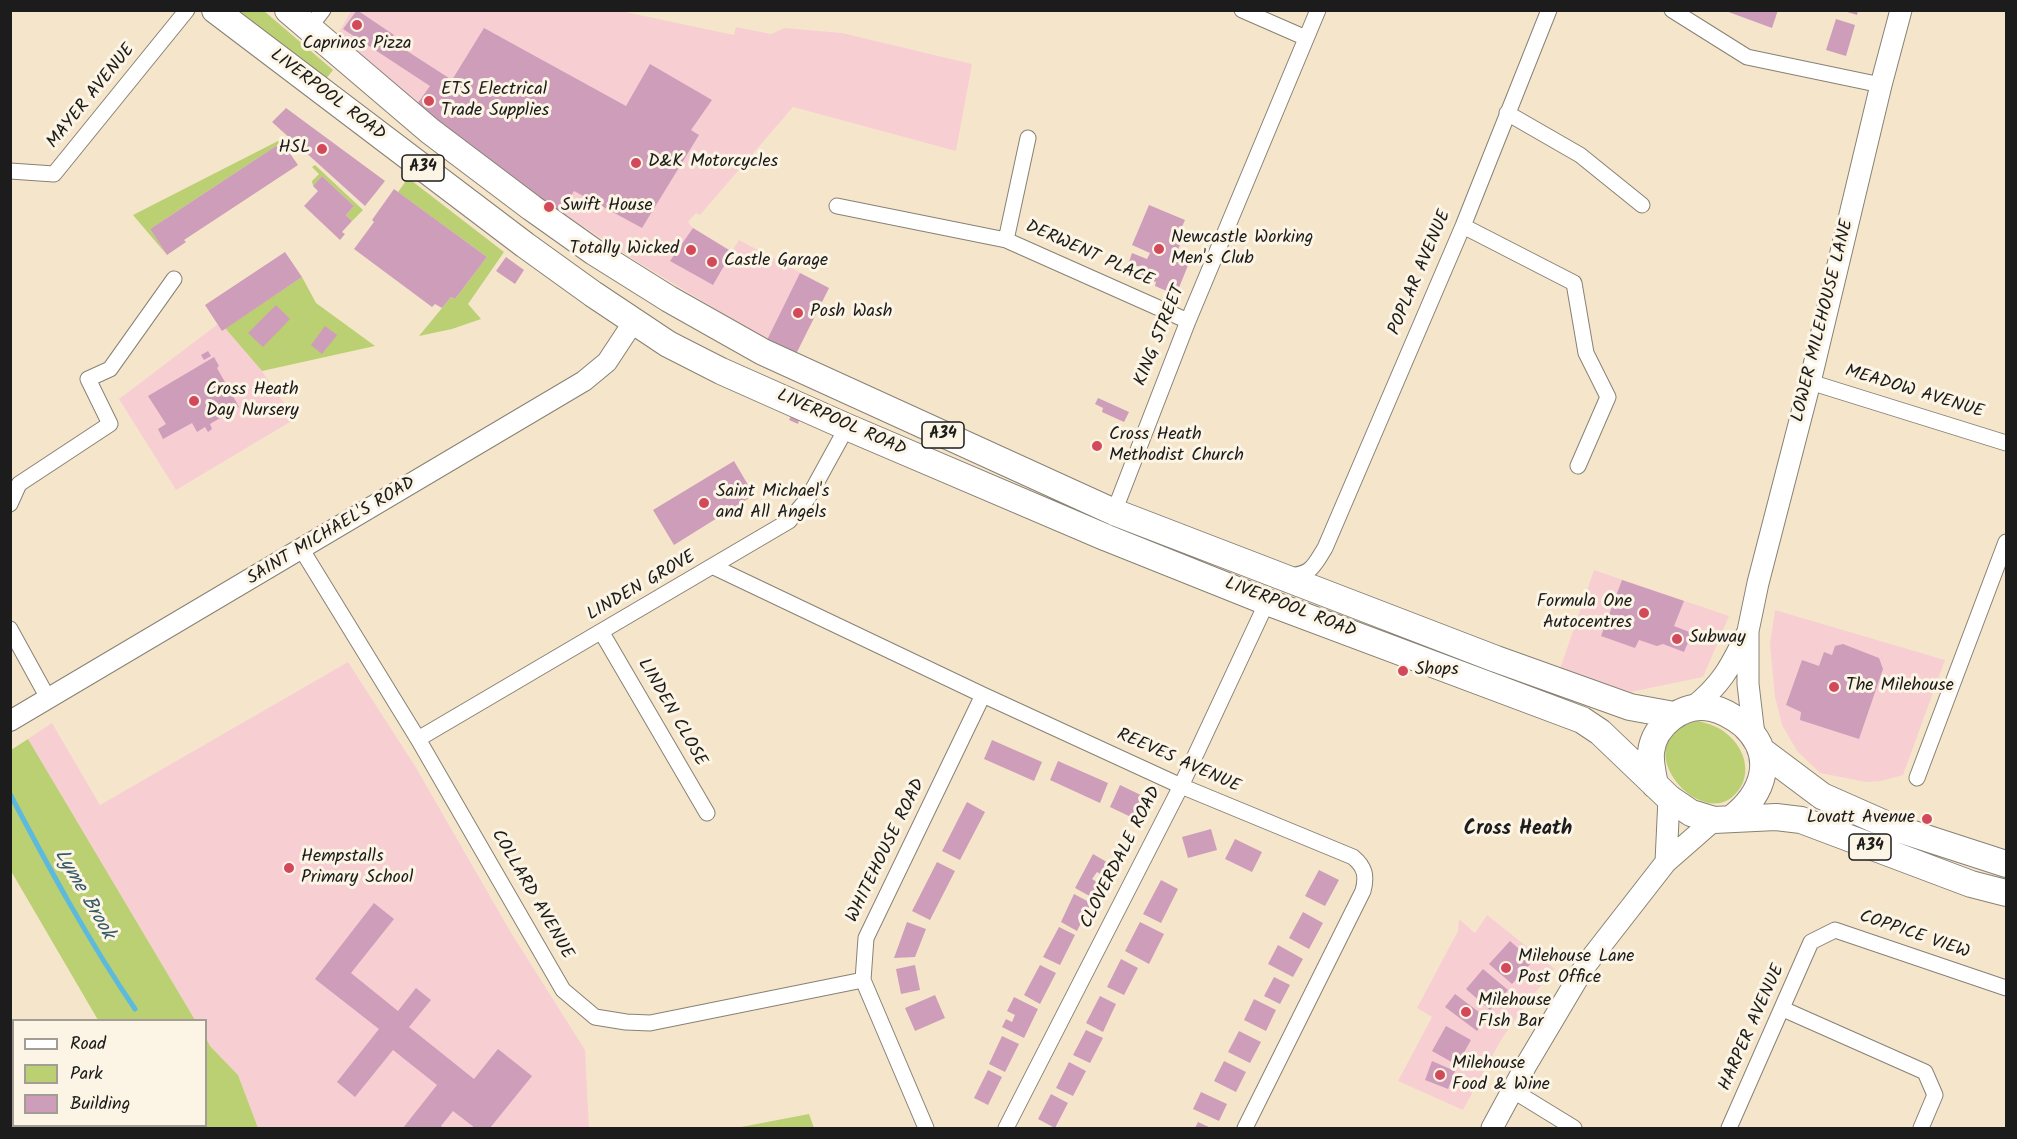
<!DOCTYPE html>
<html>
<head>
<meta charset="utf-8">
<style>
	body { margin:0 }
	#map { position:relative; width:2017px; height:1139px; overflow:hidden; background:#f5e6cb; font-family:Kalam,sans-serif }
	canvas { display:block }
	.frame { position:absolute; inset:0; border:12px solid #1c1c1c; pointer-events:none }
	.legend { position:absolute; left:12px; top:1019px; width:195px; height:108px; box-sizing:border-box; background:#fcf5e5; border:2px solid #a29e95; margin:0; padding:8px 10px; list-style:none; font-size:18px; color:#1c1c1c }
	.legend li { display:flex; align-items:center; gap:12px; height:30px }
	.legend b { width:30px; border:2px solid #a29e95 }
</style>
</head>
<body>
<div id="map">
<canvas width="2017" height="1139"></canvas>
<div class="frame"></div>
<ul class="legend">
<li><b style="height:8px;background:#fff"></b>Road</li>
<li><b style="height:16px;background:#bbcf73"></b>Park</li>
<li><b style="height:16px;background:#ce9dba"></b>Building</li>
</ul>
</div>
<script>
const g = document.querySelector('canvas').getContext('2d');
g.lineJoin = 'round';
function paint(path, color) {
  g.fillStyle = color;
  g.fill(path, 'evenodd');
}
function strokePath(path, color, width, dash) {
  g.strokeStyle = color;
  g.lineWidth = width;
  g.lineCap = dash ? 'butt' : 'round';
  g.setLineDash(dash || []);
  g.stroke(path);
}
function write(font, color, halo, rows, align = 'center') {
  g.font = font + ' Kalam,sans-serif';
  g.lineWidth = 6;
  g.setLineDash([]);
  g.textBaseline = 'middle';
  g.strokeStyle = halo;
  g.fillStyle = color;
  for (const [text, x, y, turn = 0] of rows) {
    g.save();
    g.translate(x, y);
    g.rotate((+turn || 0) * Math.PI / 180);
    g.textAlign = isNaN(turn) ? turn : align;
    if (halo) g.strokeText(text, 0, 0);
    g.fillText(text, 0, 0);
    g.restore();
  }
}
paint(new Path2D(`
	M 616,10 L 734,35 L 736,27 L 771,34 L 785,28 L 842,33 L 972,64 L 956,151 L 793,107 L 700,215 L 696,213 L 688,222 L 693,228 L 732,251 L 739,240 L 829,288 L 796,354 L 767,340 L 641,264 L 558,210 L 494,164 L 340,44 L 337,35 L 351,11 Z
	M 218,324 L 225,328 L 262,371 L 295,419 L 176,490 L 119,399 Z
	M 1594,570 L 1729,616 L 1703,677 L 1631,692 L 1560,669 Z
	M 1775,610 L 1945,660 L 1903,775 L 1881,781 L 1866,782 L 1820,773 L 1797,751 L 1782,725 L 1775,697 L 1770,644 Z
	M 348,662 L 415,766 L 510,931 L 585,1050 L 589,1128 L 258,1128 L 238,1075 L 210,1046 L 206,1038 L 206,1020 L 195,1020 L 28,739 L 52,723 L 100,805 Z
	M 1487,915 L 1555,969 L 1525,1005 L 1501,1040 L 1463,1110 L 1398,1081 L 1432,1017 L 1417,1008 L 1458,931 L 1459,919 L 1475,933 Z`), '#f7cfd3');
paint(new Path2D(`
	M 238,11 L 264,11 L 333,70 L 326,79 Z
	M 280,140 L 282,142 L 150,229 L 167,255 L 133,215 Z
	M 315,165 L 363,210 L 352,221 L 346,215 L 354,206 L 322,176 L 313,186 L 312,181 L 319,174 L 312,167 Z
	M 406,181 L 412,181 L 504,252 L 468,304 L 481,319 L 452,329 L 419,336 L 451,297 L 455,299 L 487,257 L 398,192 Z
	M 302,277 L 316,303 L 375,346 L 262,371 L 225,328 Z
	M 1698,721 C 1709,724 1718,726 1727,734 C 1747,750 1754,780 1731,798 C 1694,826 1624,739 1698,721 Z
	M 28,739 L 195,1020 L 98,1020 L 11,871 L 11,750 Z
	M 206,1038 L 210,1046 L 238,1075 L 258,1128 L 166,1128 L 164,1126 L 206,1126 Z
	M 809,1114 L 814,1128 L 736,1128 Z`), '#bbcf73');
strokePath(new Path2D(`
	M 10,794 C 49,868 88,940 135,1009
	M 202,1126 L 204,1128`), '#5ebadc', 5);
paint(new Path2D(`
	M 357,10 L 394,35 L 390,40 L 452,80 L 484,28 L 626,106 L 650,64 L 712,100 L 691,130 L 699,135 L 642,228 L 574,191 L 561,212 L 448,133 L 415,107 L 430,86 L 343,29 Z
	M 1723,10 L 1778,10 L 1772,28 Z
	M 1841,10 L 1858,10 L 1857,15 Z
	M 1836,19 L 1855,25 L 1846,56 L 1826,50 Z
	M 286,108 L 385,181 L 365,206 L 272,122 Z
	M 282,142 L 298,165 L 184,240 L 186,242 L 167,255 L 150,229 Z
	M 322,176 L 354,206 L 346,215 L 352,221 L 342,232 L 345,234 L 340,240 L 304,206 L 318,191 L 313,186 Z
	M 394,189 L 487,257 L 455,299 L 451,297 L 442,308 L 435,304 L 432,307 L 354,249 L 374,222 L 372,220 Z
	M 1149,205 L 1185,220 L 1180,231 L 1185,233 L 1177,252 L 1191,258 L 1176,295 L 1155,286 L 1156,282 L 1140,276 L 1143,269 L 1129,262 L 1132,253 L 1147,259 L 1150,253 L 1132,245 Z
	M 693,228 L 732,252 L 713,285 L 670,261 Z
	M 285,252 L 302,277 L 222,331 L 205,305 Z
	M 506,257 L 524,270 L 515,284 L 496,271 Z
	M 800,273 L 829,288 L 796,354 L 767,340 Z
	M 276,305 L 290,319 L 263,347 L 248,333 Z
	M 325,326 L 337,335 L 322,354 L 311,345 Z
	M 208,351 L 211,356 L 204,360 L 201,355 Z
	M 214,357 L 219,366 L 217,368 L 239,407 L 210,424 L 212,429 L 208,432 L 205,427 L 197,432 L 192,423 L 163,439 L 158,429 L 166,424 L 148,396 Z
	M 1098,398 L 1129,412 L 1124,422 L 1102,412 L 1103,408 L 1095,404 Z
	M 791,416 L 799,420 L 798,424 L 789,420 Z
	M 734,461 L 754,495 L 674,545 L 653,510 Z
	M 1622,580 L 1684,601 L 1674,626 L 1692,633 L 1684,652 L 1663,644 L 1657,646 L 1639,640 L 1635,648 L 1601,636 Z
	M 1843,644 L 1879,658 L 1883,669 L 1859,739 L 1800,720 L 1801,712 L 1786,705 L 1802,660 L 1819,666 L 1824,652 L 1832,655 L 1835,646 Z
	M 992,740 L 1042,762 L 1034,781 L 984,759 Z
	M 1058,761 L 1108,783 L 1100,803 L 1050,780 Z
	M 1120,785 L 1145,797 L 1135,819 L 1110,807 Z
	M 967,802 L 985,812 L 960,860 L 942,851 Z
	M 1211,829 L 1217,850 L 1188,858 L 1182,837 Z
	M 1235,839 L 1262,852 L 1252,872 L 1225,859 Z
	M 1093,854 L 1112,865 L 1106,877 L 1097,872 L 1092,879 L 1102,885 L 1095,899 L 1075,888 Z
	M 937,862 L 955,871 L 930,920 L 912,911 Z
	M 1319,870 L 1339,880 L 1325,906 L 1305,896 Z
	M 1161,880 L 1178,889 L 1161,923 L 1143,914 Z
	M 1074,894 L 1091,903 L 1077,931 L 1061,922 Z
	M 374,903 L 394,919 L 351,973 L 398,1011 L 416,988 L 431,1000 L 409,1027 L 474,1079 L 498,1049 L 532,1076 L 490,1128 L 475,1128 L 453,1111 L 441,1126 L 444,1128 L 403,1128 L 437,1085 L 393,1050 L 355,1097 L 337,1082 L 379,1029 L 315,979 Z
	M 1303,912 L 1323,923 L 1309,949 L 1289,938 Z
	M 907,922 L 926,929 L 915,957 L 894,958 Z
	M 1140,922 L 1164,934 L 1149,964 L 1125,951 Z
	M 1059,927 L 1075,935 L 1060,965 L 1043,957 Z
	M 1510,941 L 1533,961 L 1512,984 L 1489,964 Z
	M 1278,945 L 1303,959 L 1293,977 L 1268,964 Z
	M 1121,959 L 1138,968 L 1124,995 L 1107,987 Z
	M 915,965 L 920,990 L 901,994 L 896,969 Z
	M 1040,965 L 1056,973 L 1040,1004 L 1024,995 Z
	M 1483,969 L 1508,990 L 1490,1010 L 1466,989 Z
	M 1274,977 L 1290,985 L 1280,1004 L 1264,996 Z
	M 1455,994 L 1487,1018 L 1477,1031 L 1445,1007 Z
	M 935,995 L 945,1018 L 915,1031 L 905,1008 Z
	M 1100,996 L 1116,1004 L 1103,1032 L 1086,1023 Z
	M 1014,997 L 1038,1009 L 1024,1038 L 1002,1027 L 1006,1019 L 1012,1022 L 1015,1015 L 1007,1011 Z
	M 1254,999 L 1276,1010 L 1266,1031 L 1244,1020 Z
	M 1446,1026 L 1471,1040 L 1457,1065 L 1432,1051 Z
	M 1086,1030 L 1103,1038 L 1090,1063 L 1073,1055 Z
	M 1239,1031 L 1261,1042 L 1250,1063 L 1228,1052 Z
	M 1002,1036 L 1019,1044 L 1005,1072 L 989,1064 Z
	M 1224,1061 L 1246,1072 L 1236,1092 L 1214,1081 Z
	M 1432,1061 L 1455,1071 L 1448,1089 L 1425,1080 Z
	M 1069,1062 L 1086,1071 L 1073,1096 L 1056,1088 Z
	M 988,1070 L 1002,1077 L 988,1105 L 974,1098 Z
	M 1201,1092 L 1227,1104 L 1219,1121 L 1193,1109 Z
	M 1051,1094 L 1068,1103 L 1055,1128 L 1038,1119 Z
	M 1198,1122 L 1211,1128 L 1195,1128 Z`), '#ce9dba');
const minor = new Path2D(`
	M 1242,10 L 1306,38
	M 1672,10 L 1747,57 L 1881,85
	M 309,28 L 323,10
	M 1507,113 L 1580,155 L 1642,205
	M 10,171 L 54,174 L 187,10
	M 837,206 L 1006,240 L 1188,321
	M 1463,226 L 1574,283 L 1586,353 L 1608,397 L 1578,466
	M 1006,240 L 1028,138
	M 1810,382 L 2006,443
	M 10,504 L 19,484 L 110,424 L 88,379 L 110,369 L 174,279
	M 1114,512 L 1188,321 L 1318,10
	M 302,550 L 418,739 L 563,990 L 595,1017 L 626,1022 L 650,1023 L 863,980
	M 714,567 L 983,695 L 1181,786 L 1353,857 C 1365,867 1367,876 1363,891 L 1245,1128
	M 1288,576 C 1312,574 1313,567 1325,548 L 1463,226 L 1549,10
	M 10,629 L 49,700
	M 602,633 L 707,813
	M 418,739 L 789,521 L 808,498 L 847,427
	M 1917,778 L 2006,542
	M 1783,1009 L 1925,1072 L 1935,1095 L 1921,1128
	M 10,1089 L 14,1092
	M 1512,1090 L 1574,1128
	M 39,1126 L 42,1128
	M 926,1128 L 863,980 L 866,938 L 983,695
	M 1006,1128 L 1181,786 L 1267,602
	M 1729,1128 L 1811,942 L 1835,930 L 2006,988`);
const tertiary = new Path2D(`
	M 10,721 L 584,381 L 607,362 L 634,321`);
const secondary = new Path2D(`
	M 1692,708 C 1721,685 1730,668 1746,635
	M 1754,735 L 1748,684 L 1748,631 L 1758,583 L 1810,382 L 1881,85 L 1901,10
	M 1666,862 L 1669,798
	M 1492,1128 L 1525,1067 L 1585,966 L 1666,862 L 1714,820`);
const trunk = new Path2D(`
	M 215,10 L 525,245 L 593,294 L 668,344 L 721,371 L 847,427 L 1107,538 L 1267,602 L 1582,720 L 1600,732 L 1669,798 L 1691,813 L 1714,820 L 1776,817 L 1801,820 L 1971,884 L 2006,893
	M 288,10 L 430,131 L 532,208 L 594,252 L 669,299 L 763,352 L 1114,512 L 1496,659 L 1630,707 L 1674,715
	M 1762,751 L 1822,796 L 1892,827 L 2006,864
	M 1655,785 C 1653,774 1650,763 1651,752 C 1654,725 1683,702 1711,708 C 1722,710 1735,718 1744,725 C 1777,756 1764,794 1731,819`);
strokePath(minor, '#888174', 17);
strokePath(tertiary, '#888174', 22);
strokePath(secondary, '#888174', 23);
strokePath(trunk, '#888174', 28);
strokePath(minor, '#fff', 15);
strokePath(tertiary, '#fff', 20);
strokePath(secondary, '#fff', 21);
strokePath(trunk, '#fff', 26);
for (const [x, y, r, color] of [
	[357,25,6,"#d1495b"],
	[429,101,6,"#d1495b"],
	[322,149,6,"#d1495b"],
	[636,163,6,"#d1495b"],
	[549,207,6,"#d1495b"],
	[1159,249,6,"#d1495b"],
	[691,250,6,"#d1495b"],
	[712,262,6,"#d1495b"],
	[798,313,6,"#d1495b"],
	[194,401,6,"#d1495b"],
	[1097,446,6,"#d1495b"],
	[704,503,6,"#d1495b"],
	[1644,613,6,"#d1495b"],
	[1677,639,6,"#d1495b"],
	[1403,671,6,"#d1495b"],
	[1834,687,6,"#d1495b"],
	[1927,819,6,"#d1495b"],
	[289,868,6,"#d1495b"],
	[1506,968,6,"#d1495b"],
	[1466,1012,6,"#d1495b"],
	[1440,1075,6,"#d1495b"]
]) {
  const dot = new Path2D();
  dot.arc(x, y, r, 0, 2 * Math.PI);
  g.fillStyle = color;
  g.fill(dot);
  strokePath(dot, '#fcf5e5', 2);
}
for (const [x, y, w] of [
	[423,168,42],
	[943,435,42],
	[1870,847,42]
]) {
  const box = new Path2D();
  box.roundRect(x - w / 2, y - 13, w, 26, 4.5);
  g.fillStyle = '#fcf5e5';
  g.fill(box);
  strokePath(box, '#1c1c1c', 1.5);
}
write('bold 16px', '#1c1c1c', null, [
	["A34",423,168],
	["A34",943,435],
	["A34",1870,847]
]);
write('18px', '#1c1c1c', '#fcf5e5', [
	["Caprinos Pizza",357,45,"center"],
	["ETS Electrical",441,91],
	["Trade Supplies",441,112],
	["HSL",310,149,"right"],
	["D&K Motorcycles",648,163],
	["Swift House",561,207],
	["Newcastle Working",1171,239],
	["Men's Club",1171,260],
	["Totally Wicked",679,250,"right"],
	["Castle Garage",724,262],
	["Posh Wash",810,313],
	["Cross Heath",206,391],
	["Day Nursery",206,412],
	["Cross Heath",1109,436],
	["Methodist Church",1109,457],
	["Saint Michael's",716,493],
	["and All Angels",716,514],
	["Formula One",1632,603,"right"],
	["Autocentres",1632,624,"right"],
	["Subway",1689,639],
	["Shops",1415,671],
	["The Milehouse",1846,687],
	["Lovatt Avenue",1915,819,"right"],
	["Hempstalls",301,858],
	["Primary School",301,879],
	["Milehouse Lane",1518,958],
	["Post Office",1518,979],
	["Milehouse",1478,1002],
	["FIsh Bar",1478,1023],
	["Milehouse",1452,1065],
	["Food & Wine",1452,1086]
], 'left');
write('18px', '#1c1c1c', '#fcf5e5', [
	["LIVERPOOL ROAD",327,96,37],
	["MAYER AVENUE",92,97,-51],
	["DERWENT PLACE",1089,255,24],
	["POPLAR AVENUE",1421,273,-67],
	["LOWER MILEHOUSE LANE",1824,321,-76],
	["KING STREET",1161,336,-68],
	["MEADOW AVENUE",1914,393,17],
	["LIVERPOOL ROAD",841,424,24],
	["SAINT MICHAEL'S ROAD",332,532,-31],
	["LINDEN GROVE",642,587,-30],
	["LIVERPOOL ROAD",1290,609,21],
	["LINDEN CLOSE",671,713,60],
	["REEVES AVENUE",1178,762,24],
	["WHITEHOUSE ROAD",887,851,-64],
	["CLOVERDALE ROAD",1122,858,-63],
	["COLLARD AVENUE",531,895,60],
	["COPPICE VIEW",1914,936,19],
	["HARPER AVENUE",1753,1028,-66]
]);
write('bold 20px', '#1c1c1c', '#fcf5e5', [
	["Cross Heath",1518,831]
]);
write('italic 20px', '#365b69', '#fcf5e5', [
	["Lyme Brook",83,895,60]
]);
</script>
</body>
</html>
